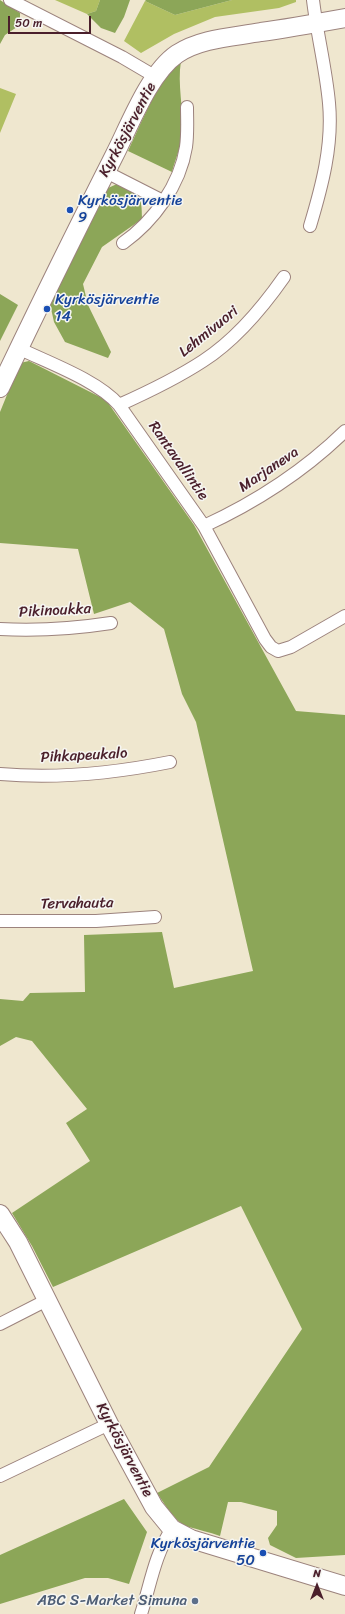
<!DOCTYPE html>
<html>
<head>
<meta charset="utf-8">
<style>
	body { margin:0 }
	#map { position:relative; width:345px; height:1614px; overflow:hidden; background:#efe7cf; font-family:Sriracha,sans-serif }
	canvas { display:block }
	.north { position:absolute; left:297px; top:1566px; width:40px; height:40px; -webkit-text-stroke:3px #f6f6f2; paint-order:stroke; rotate:0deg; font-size:11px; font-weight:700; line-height:16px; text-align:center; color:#4a1f2b }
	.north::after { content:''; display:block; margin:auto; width:14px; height:18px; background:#4a1f2b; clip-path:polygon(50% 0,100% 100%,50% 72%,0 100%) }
	.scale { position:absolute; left:8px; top:16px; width:83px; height:18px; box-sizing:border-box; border:2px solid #4a1f2b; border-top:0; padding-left:5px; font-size:12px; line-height:14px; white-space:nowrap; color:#4a1f2b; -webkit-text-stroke:3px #f6f6f2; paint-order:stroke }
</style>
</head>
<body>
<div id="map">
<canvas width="345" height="1614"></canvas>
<div class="north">N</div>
<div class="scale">50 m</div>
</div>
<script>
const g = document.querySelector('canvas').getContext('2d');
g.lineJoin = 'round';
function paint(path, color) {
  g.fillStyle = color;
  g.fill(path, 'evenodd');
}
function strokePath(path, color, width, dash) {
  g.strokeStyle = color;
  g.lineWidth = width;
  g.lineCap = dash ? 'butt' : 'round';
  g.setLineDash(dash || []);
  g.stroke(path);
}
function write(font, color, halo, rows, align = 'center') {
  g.font = font + ' Sriracha,sans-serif';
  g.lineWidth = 3;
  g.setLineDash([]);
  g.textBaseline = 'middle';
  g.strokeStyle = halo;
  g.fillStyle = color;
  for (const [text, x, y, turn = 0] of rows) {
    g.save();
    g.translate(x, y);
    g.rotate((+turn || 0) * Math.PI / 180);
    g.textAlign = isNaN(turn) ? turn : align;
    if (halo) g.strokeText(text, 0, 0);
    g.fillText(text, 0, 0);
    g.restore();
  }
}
paint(new Path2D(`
	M 55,0 L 100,0 L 96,11 L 87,14 Z
	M 232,0 L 296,0 L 296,2 L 279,8 L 215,17 L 174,34 L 141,53 L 124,41 L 145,1 L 175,15 Z
	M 0,88 L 16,94 L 0,133 Z`), '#b0bf62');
paint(new Path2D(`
	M 0,0 L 20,13 L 20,25 L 5,35 L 0,44 Z
	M 100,0 L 130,0 L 124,17 L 115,33 L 101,28 L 87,14 L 96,11 Z
	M 146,0 L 232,0 L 175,15 L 145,1 Z
	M 181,61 C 177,85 184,108 182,133 C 182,145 175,160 172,172 L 128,151 C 141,124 158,79 181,61 Z
	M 117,184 C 140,192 142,195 142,219 L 102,247 L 83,284 L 88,305 L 111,352 L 108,358 L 65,342 L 54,322 L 50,304 L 108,188 Z
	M 0,294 L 18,305 L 0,341 Z
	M 29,361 L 106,400 L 194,525 L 296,711 L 345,715 L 345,1555 L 296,1558 L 270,1545 L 268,1538 L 277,1525 L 277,1511 L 241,1502 L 228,1502 L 220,1536 C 209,1532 199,1530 189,1527 C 177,1525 164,1503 157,1493 L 209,1467 L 302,1329 L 241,1206 L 53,1287 L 32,1246 L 12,1213 L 90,1161 L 66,1123 L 87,1109 L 32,1041 L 16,1037 L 0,1046 L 0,999 L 23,1001 L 30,993 L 85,992 L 84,935 L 162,932 L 174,988 L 253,971 L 196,722 L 182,694 L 164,629 L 130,602 L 94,614 L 78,549 L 0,543 L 0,412 L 20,363 Z
	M 124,1499 L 147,1532 L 129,1584 L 108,1578 L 85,1578 L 0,1604 L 0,1555 Z`), '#8ca658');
const street = new Path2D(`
	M 10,0 L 122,57 L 156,77
	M 106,172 L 163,201
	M 310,226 C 322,186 333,145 329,103 C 326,69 317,34 313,0
	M 123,243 C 154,221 180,185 186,147 C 188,133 187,120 187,107
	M 18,348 C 49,363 97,380 119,405 L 204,526 L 265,639 L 271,647 L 278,651 L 291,647 L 345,616
	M 119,405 C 148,392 177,378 203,361 C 234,341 263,307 284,277
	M 204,526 C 256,502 304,471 345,431
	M 0,629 C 39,631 72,629 111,623
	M 0,774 C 57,779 115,773 170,762
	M 0,921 L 96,921 L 155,917
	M 0,1324 L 47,1300
	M 0,1476 L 109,1424
	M 141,1614 C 150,1586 155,1553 172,1529`);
const secondary = new Path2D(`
	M 0,388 C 37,310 75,233 114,156 C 129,127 149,73 177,54 C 201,38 234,37 261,32 C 289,28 317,23 345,18
	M 0,1214 L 18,1242 L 109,1424 L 154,1507 L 172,1529 L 191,1539 L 345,1586`);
strokePath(street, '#9c837d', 14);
strokePath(secondary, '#9c837d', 20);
strokePath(street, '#fff', 12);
strokePath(secondary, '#fff', 18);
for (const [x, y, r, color] of [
	[70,210,4,"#1a4fb4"],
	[47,309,4,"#1a4fb4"],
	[263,1553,4,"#1a4fb4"],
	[195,1601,4,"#5c6f8a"]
]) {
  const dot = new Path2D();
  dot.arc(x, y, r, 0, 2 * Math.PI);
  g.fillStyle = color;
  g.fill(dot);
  strokePath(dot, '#f6f6f2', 1.5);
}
write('15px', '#4a1f2b', '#f6f6f2', [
	["Kyrkösjärventie",128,130,-62],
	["Lehmivuori",209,332,-39],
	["Rantavallintie",178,461,55],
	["Marjaneva",269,470,-34],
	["Pikinoukka",55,611,-3],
	["Pihkapeukalo",84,756,-3],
	["Tervahauta",77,904,-1],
	["Kyrkösjärventie",124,1450,62]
]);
write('15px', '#164399', '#f6f6f2', [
	["Kyrkösjärventie",78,201],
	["9",78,218],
	["Kyrkösjärventie",55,300],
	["14",55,317],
	["Kyrkösjärventie",255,1544,"right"],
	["50",255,1561,"right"]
], 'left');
write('15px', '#4e5e75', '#f6f6f2', [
	["ABC S-Market Simuna",187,1601]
], 'right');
</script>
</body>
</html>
